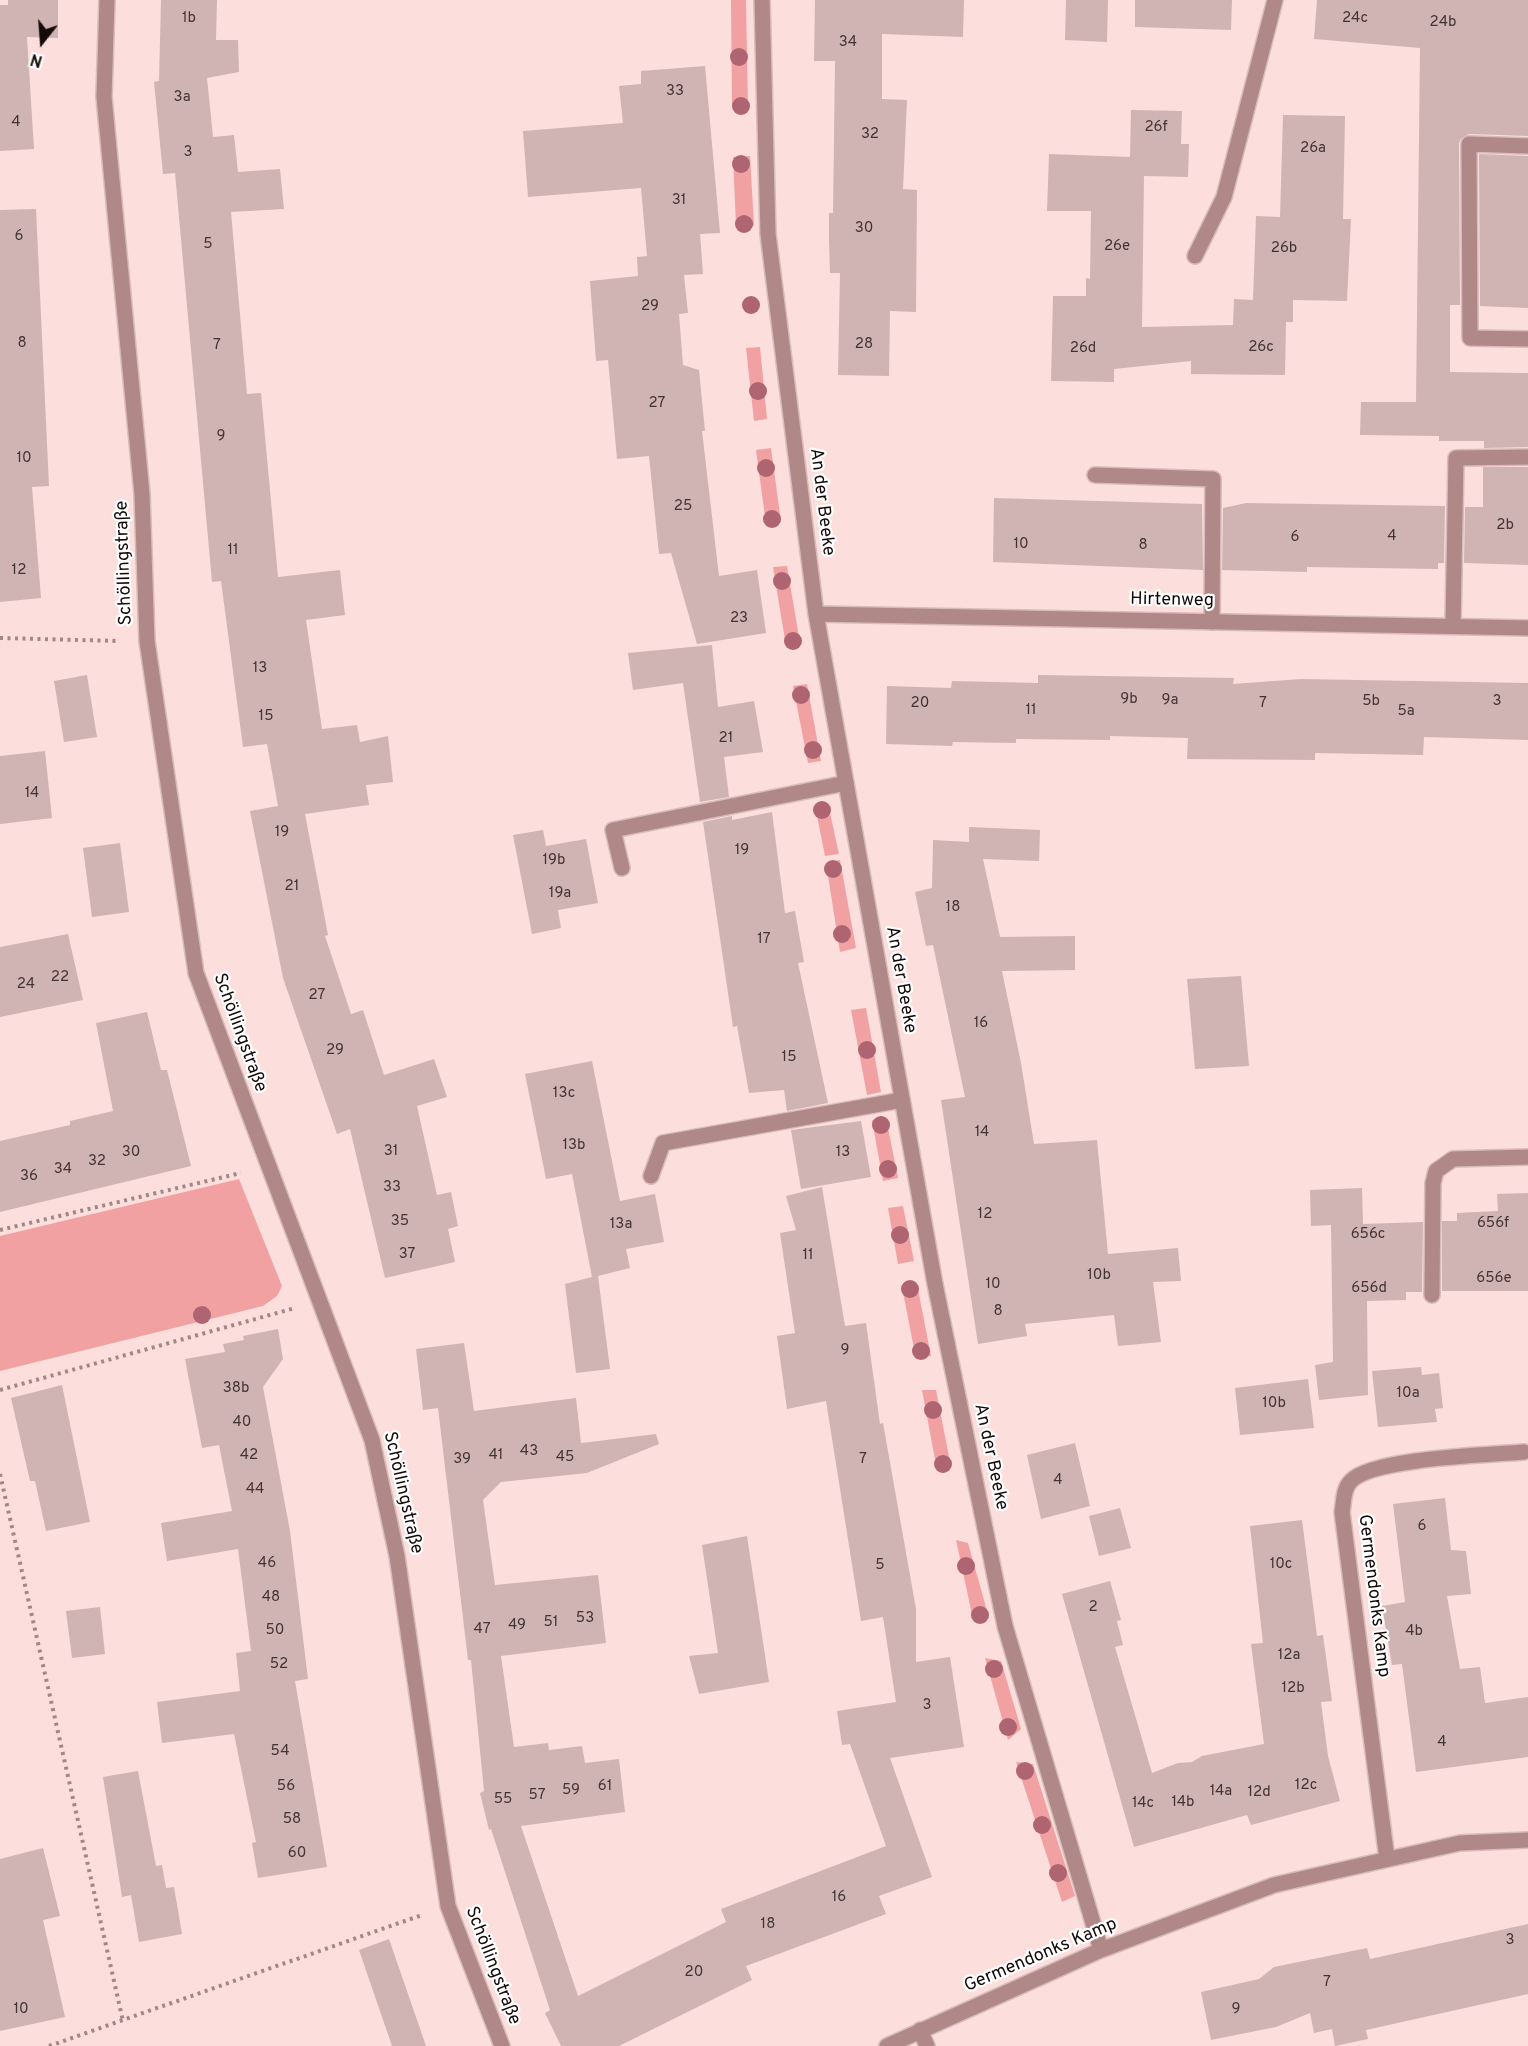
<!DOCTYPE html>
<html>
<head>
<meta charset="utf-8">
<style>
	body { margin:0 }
	#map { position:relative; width:1528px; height:2046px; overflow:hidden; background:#fcdedd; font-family:Overpass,sans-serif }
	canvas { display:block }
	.north { position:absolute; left:12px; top:12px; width:60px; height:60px; -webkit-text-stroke:4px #fff; paint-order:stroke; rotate:197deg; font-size:16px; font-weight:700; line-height:24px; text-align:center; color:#140a0a }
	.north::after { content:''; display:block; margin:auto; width:21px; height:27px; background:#140a0a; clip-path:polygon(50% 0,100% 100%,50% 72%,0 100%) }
</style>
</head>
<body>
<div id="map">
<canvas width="1528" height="2046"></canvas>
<div class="north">N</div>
</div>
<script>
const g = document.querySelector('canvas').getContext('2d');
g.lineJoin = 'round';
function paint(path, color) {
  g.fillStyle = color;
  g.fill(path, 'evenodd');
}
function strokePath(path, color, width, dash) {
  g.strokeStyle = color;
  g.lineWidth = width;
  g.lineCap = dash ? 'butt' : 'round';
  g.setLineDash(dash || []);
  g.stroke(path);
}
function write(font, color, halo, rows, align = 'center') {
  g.font = font + ' Overpass,sans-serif';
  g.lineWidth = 4.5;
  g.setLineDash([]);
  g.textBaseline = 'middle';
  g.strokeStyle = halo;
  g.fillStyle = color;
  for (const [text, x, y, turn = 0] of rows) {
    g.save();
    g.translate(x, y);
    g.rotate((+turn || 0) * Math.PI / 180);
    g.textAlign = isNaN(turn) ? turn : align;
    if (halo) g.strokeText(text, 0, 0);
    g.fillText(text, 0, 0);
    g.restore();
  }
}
paint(new Path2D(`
	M 731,0 L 746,0 L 748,108 L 732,107 Z
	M 750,156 L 754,226 L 736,226 L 733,157 Z
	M 760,347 L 767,419 L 754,421 L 746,348 Z
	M 771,448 L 781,522 L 766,524 L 756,450 Z
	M 787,566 L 800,643 L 786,646 L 773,567 Z
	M 807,684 L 821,761 L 808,763 L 793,686 Z
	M 828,804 L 839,854 L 825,856 L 815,806 Z
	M 840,860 L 856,948 L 840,952 L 826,863 Z
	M 866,1008 L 881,1092 L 867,1095 L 851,1010 Z
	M 886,1118 L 898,1178 L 883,1181 L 872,1120 Z
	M 239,1179 L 282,1286 L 277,1296 L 263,1306 L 0,1371 L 0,1236 Z
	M 903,1206 L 914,1261 L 898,1264 L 888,1208 Z
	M 917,1284 L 931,1356 L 916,1359 L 902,1287 Z
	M 922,1390 L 936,1390 L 951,1467 L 937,1470 Z
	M 956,1540 L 968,1543 L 989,1618 L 973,1619 Z
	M 985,1658 L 1001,1661 L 1021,1729 L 1008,1740 Z
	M 1016,1762 L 1033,1764 L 1075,1896 L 1062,1902 Z`), '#f1a1a2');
paint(new Path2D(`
	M 8,0 L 58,0 L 58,38 L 27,37 L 34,149 L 0,151 L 0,5 L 8,5 Z
	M 161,0 L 217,0 L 216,40 L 238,40 L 239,72 L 207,78 L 213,137 L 234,135 L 238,172 L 280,169 L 284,209 L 231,212 L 247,394 L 261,393 L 278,577 L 340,570 L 345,615 L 306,620 L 322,729 L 357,725 L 360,742 L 388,736 L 393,782 L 366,785 L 369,805 L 305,814 L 328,935 L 325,936 L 351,1014 L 363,1010 L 384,1075 L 434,1059 L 447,1097 L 417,1106 L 437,1195 L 451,1192 L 458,1226 L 448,1229 L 455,1262 L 385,1278 L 350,1129 L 337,1134 L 283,978 L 250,811 L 278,806 L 267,744 L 243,747 L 221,581 L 212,582 L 175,173 L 163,174 L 154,82 L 159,81 Z
	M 815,0 L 964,0 L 963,37 L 882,34 L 882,99 L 907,100 L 903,189 L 917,190 L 916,312 L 890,311 L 889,376 L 838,375 L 840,273 L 830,273 L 829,240 L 829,213 L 833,213 L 835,61 L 814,61 Z
	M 1066,0 L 1108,0 L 1107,42 L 1065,40 Z
	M 1135,0 L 1232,0 L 1231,30 L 1135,27 Z
	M 1317,0 L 1528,0 L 1528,136 L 1469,134 L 1461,139 L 1459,143 L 1460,305 L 1450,305 L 1450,372 L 1528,373 L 1528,447 L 1484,448 L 1484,441 L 1439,441 L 1439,436 L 1360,435 L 1361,402 L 1416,402 L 1420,48 L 1314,39 Z
	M 705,66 L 720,233 L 700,234 L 703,274 L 684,275 L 688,313 L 679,314 L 683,365 L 699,370 L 705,431 L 702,431 L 719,576 L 757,570 L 766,633 L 697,644 L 671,553 L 659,554 L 649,456 L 617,459 L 608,360 L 596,361 L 590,281 L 638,276 L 637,257 L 647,256 L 641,188 L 528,197 L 523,131 L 623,123 L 619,86 L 641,84 L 641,71 Z
	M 1131,110 L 1182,111 L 1181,144 L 1189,144 L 1188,177 L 1144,176 L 1142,327 L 1233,325 L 1234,299 L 1253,300 L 1256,216 L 1280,217 L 1283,115 L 1345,116 L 1343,219 L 1351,219 L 1347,301 L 1293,300 L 1293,322 L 1286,322 L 1285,375 L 1191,374 L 1191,361 L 1114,369 L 1114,382 L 1051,381 L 1053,296 L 1086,296 L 1086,278 L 1090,279 L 1091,211 L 1047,211 L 1049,154 L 1130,157 Z
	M 1479,154 L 1528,156 L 1528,308 L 1480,306 Z
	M 36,209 L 49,486 L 32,487 L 41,598 L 0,602 L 0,210 Z
	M 1483,467 L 1528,467 L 1528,565 L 1464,563 L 1465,507 L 1483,507 Z
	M 994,498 L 1202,504 L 1203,570 L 993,562 Z
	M 1246,503 L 1445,506 L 1444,563 L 1438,563 L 1438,569 L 1307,567 L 1307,572 L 1222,570 L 1223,508 Z
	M 712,645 L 718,707 L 754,701 L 763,752 L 724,757 L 729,797 L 700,802 L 683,683 L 633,690 L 628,653 Z
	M 87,675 L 97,737 L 64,742 L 54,681 Z
	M 1038,675 L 1234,678 L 1233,684 L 1301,679 L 1528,683 L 1528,740 L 1424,737 L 1423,755 L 1315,753 L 1315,760 L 1187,759 L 1188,738 L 1110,736 L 1110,740 L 1016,739 L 1016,743 L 953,742 L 952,746 L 886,744 L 887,686 L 951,688 L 952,681 L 1038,683 Z
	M 45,751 L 52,818 L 0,824 L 0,756 Z
	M 772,812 L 785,913 L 795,911 L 804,962 L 798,963 L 828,1103 L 787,1111 L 784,1090 L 749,1093 L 737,1026 L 733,1027 L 703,822 L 732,816 L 732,820 Z
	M 969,827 L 1040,830 L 1039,861 L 983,859 L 1000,937 L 1075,936 L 1075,970 L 1002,971 L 1021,1063 L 1034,1144 L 1097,1140 L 1108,1254 L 1178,1248 L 1181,1281 L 1153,1282 L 1161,1342 L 1118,1346 L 1114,1315 L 1025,1324 L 1027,1336 L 978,1344 L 941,1100 L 965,1097 L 933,945 L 926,946 L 915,892 L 932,888 L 933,840 L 969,842 Z
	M 543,830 L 546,846 L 586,839 L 598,903 L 558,910 L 561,928 L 532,934 L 513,835 Z
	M 120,843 L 129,912 L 92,917 L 83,848 Z
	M 68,934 L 83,1000 L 0,1017 L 0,947 Z
	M 1241,976 L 1249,1066 L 1195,1069 L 1187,979 Z
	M 147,1012 L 161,1070 L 167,1070 L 191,1166 L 0,1212 L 0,1141 L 70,1125 L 70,1121 L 113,1111 L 96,1023 Z
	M 592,1061 L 620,1201 L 655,1194 L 664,1242 L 626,1249 L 630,1268 L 598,1276 L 610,1369 L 576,1373 L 565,1284 L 592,1277 L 572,1174 L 546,1179 L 525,1074 Z
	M 861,1121 L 871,1177 L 801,1189 L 791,1130 Z
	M 822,1187 L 845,1326 L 866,1323 L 880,1424 L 883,1423 L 916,1609 L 916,1662 L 950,1657 L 964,1747 L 890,1758 L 932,1877 L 879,1896 L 886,1914 L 746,1966 L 752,1980 L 619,2046 L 561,2046 L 545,2013 L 550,2010 L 491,1829 L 489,1830 L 480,1793 L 484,1791 L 471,1660 L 468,1660 L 438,1408 L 423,1410 L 416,1349 L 464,1343 L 474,1411 L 576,1398 L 581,1443 L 656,1434 L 659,1444 L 587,1473 L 501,1482 L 483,1500 L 495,1585 L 598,1575 L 606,1643 L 501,1656 L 514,1747 L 548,1743 L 549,1750 L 582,1746 L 585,1763 L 619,1759 L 625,1812 L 521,1826 L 578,1996 L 726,1922 L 721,1909 L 886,1846 L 850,1744 L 842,1745 L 837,1711 L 896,1702 L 883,1617 L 861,1621 L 826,1401 L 787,1409 L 777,1336 L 795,1333 L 780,1233 L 796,1230 L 786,1196 Z
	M 1362,1188 L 1363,1224 L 1423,1222 L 1422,1292 L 1406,1292 L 1406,1300 L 1367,1301 L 1368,1395 L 1319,1400 L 1315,1365 L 1333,1362 L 1331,1225 L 1311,1226 L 1310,1190 Z
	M 1528,1193 L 1528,1291 L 1442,1291 L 1442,1221 L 1457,1221 L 1457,1213 L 1498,1211 L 1497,1194 Z
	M 278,1329 L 283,1359 L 263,1387 L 290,1531 L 308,1679 L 295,1681 L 327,1867 L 258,1878 L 252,1843 L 256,1842 L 234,1734 L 162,1743 L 157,1702 L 240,1691 L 236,1653 L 251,1651 L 238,1549 L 167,1561 L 161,1523 L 232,1511 L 219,1445 L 202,1448 L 185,1359 L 225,1352 L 223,1344 L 244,1340 L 243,1336 Z
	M 1421,1367 L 1422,1375 L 1439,1373 L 1443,1408 L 1435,1409 L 1437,1422 L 1378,1427 L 1372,1371 Z
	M 1308,1379 L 1314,1428 L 1240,1435 L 1235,1388 Z
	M 62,1385 L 90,1522 L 46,1531 L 35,1481 L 30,1481 L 11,1398 Z
	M 1075,1443 L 1090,1506 L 1041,1519 L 1027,1455 Z
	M 1445,1498 L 1451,1550 L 1466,1551 L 1471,1594 L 1447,1596 L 1460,1669 L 1480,1667 L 1485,1703 L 1528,1697 L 1528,1757 L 1416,1772 L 1402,1664 L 1392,1665 L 1382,1606 L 1405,1602 L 1393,1504 Z
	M 1120,1508 L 1131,1548 L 1099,1556 L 1089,1516 Z
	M 1302,1520 L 1317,1636 L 1323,1635 L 1332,1701 L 1321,1702 L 1328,1756 L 1340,1801 L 1251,1825 L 1247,1815 L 1134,1847 L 1062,1594 L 1110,1581 L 1121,1620 L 1117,1621 L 1123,1645 L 1115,1647 L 1152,1773 L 1178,1763 L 1192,1762 L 1202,1756 L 1264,1744 L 1251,1644 L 1263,1643 L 1250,1526 Z
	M 747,1536 L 769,1682 L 699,1694 L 689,1656 L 718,1653 L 702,1545 Z
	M 100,1607 L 105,1654 L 72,1658 L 66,1611 Z
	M 138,1771 L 156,1866 L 162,1865 L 166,1888 L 174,1887 L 182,1934 L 139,1942 L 131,1895 L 122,1897 L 103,1777 Z
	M 43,1848 L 60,1916 L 43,1920 L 65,2017 L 0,2031 L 0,1859 Z
	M 1528,1924 L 1528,1994 L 1366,2030 L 1368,2039 L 1335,2046 L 1332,2029 L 1314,2033 L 1310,2013 L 1276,2027 L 1211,2040 L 1201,1992 L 1259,1979 L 1274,1967 L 1367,1948 L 1370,1959 Z
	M 389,1939 L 426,2046 L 392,2046 L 359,1950 Z`), '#d0b3b3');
const lane = new Path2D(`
	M 1528,146 L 1469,144 L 1470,338 L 1528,339
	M 1195,256 L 1224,197 L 1275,0
	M 1095,475 L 1213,479 L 1212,622
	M 1453,626 L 1456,458 L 1528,457
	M 622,868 L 613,830 L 846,783
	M 651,1176 L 663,1143 L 902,1100
	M 1432,1295 L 1433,1183 L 1436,1171 L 1453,1159 L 1528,1157
	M 1387,1859 L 1342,1512 C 1344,1501 1343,1489 1351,1481 C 1372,1458 1490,1455 1524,1452`);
const street = new Path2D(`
	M 107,0 L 104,97 L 142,494 L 147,641 L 196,973 L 372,1440 L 397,1556 L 448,1906 L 502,2046
	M 762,0 L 768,234 L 816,614 L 935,1284 L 1005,1626 L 1101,1950
	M 816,614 L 1528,628
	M 920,2030 L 927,2046
	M 887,2046 L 1101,1950 L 1274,1885 L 1460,1843 L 1528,1840`);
strokePath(lane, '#d7bcbb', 18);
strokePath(street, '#d7bcbb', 18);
strokePath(new Path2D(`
	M 0,638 L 120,641
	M 0,1230 L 241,1173
	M 0,1390 L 295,1308
	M 0,1474 L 123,2021
	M 49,2046 L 422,1915`), '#9e8888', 4, [3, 4.5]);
strokePath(lane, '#af8887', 15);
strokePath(street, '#af8887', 15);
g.fillStyle = '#ae6471';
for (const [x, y] of [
	[739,57],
	[741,106],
	[741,164],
	[744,224],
	[751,305],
	[758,391],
	[766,468],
	[772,519],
	[782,581],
	[793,641],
	[801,695],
	[813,750],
	[822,810],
	[833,869],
	[842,934],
	[867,1050],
	[881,1125],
	[888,1169],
	[900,1235],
	[910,1289],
	[202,1315],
	[921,1351],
	[933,1410],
	[943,1464],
	[966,1566],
	[980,1615],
	[994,1669],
	[1008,1727],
	[1025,1771],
	[1042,1825],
	[1058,1873]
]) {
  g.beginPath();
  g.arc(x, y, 9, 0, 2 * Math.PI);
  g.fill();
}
write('15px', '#433434', null, [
	["1b",189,19],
	["24c",1355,19],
	["24b",1443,23],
	["34",848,43],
	["33",675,92],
	["3a",182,98],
	["4",16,123],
	["26f",1156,128],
	["32",870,135],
	["26a",1313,149],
	["3",188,153],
	["31",679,201],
	["30",864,229],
	["6",19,237],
	["5",208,245],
	["26e",1117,247],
	["26b",1284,249],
	["29",650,307],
	["8",22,344],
	["28",864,345],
	["7",217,346],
	["26c",1261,348],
	["26d",1083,349],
	["27",657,404],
	["9",221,437],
	["10",24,459],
	["25",683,507],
	["2b",1505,526],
	["4",1392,537],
	["6",1295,538],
	["10",1021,545],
	["8",1143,546],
	["11",233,551],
	["12",19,571],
	["23",739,619],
	["13",260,669],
	["9b",1129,700],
	["9a",1170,701],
	["5b",1371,702],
	["3",1497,702],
	["20",920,704],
	["7",1263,704],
	["11",1031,711],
	["5a",1406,712],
	["15",266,717],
	["21",726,739],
	["14",32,794],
	["19",282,833],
	["19",742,851],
	["19b",554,861],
	["21",292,887],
	["19a",560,894],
	["18",953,908],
	["17",764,940],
	["22",60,978],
	["24",26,985],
	["27",317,996],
	["16",981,1024],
	["29",335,1051],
	["15",789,1058],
	["13c",564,1094],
	["14",982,1133],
	["13b",574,1146],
	["31",391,1152],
	["30",131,1153],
	["13",843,1153],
	["32",97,1162],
	["34",63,1170],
	["36",29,1177],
	["33",392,1188],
	["12",985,1215],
	["35",400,1222],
	["656f",1493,1224],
	["13a",621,1225],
	["656c",1368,1235],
	["37",407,1255],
	["11",808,1256],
	["10b",1099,1276],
	["656e",1494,1279],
	["10",993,1285],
	["656d",1369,1289],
	["8",998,1312],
	["9",845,1351],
	["38b",236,1389],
	["10a",1408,1394],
	["10b",1274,1404],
	["40",242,1423],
	["43",529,1452],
	["42",249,1456],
	["41",496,1456],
	["45",565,1458],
	["39",462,1460],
	["7",863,1460],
	["4",1058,1481],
	["44",255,1490],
	["6",1422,1527],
	["46",267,1564],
	["10c",1281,1565],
	["5",880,1566],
	["48",271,1598],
	["2",1093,1608],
	["53",585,1619],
	["51",551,1623],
	["49",517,1626],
	["47",482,1630],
	["50",275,1631],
	["4b",1414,1632],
	["12a",1289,1656],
	["52",279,1665],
	["12b",1293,1689],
	["3",927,1706],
	["4",1442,1743],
	["54",280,1752],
	["12c",1306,1786],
	["56",286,1787],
	["61",605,1787],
	["59",571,1791],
	["14a",1221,1792],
	["12d",1259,1793],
	["57",537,1796],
	["55",503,1800],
	["14b",1183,1803],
	["14c",1143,1804],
	["58",292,1820],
	["60",297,1854],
	["16",839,1898],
	["18",768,1925],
	["3",1510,1941],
	["20",694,1973],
	["7",1327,1983],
	["10",21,2010],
	["9",1236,2010]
]);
write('18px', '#140a0a', '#fff', [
	["An der Beeke",821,502,83],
	["Schöllingstraße",125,563,-92],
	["Hirtenweg",1172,601,1],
	["An der Beeke",900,980,80],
	["Schöllingstraße",239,1033,70],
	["An der Beeke",990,1457,78],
	["Schöllingstraße",402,1493,77],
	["Germendonks Kamp",1373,1596,83],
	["Germendonks Kamp",1041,1956,-23],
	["Schöllingstraße",492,1966,69]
]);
</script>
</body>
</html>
